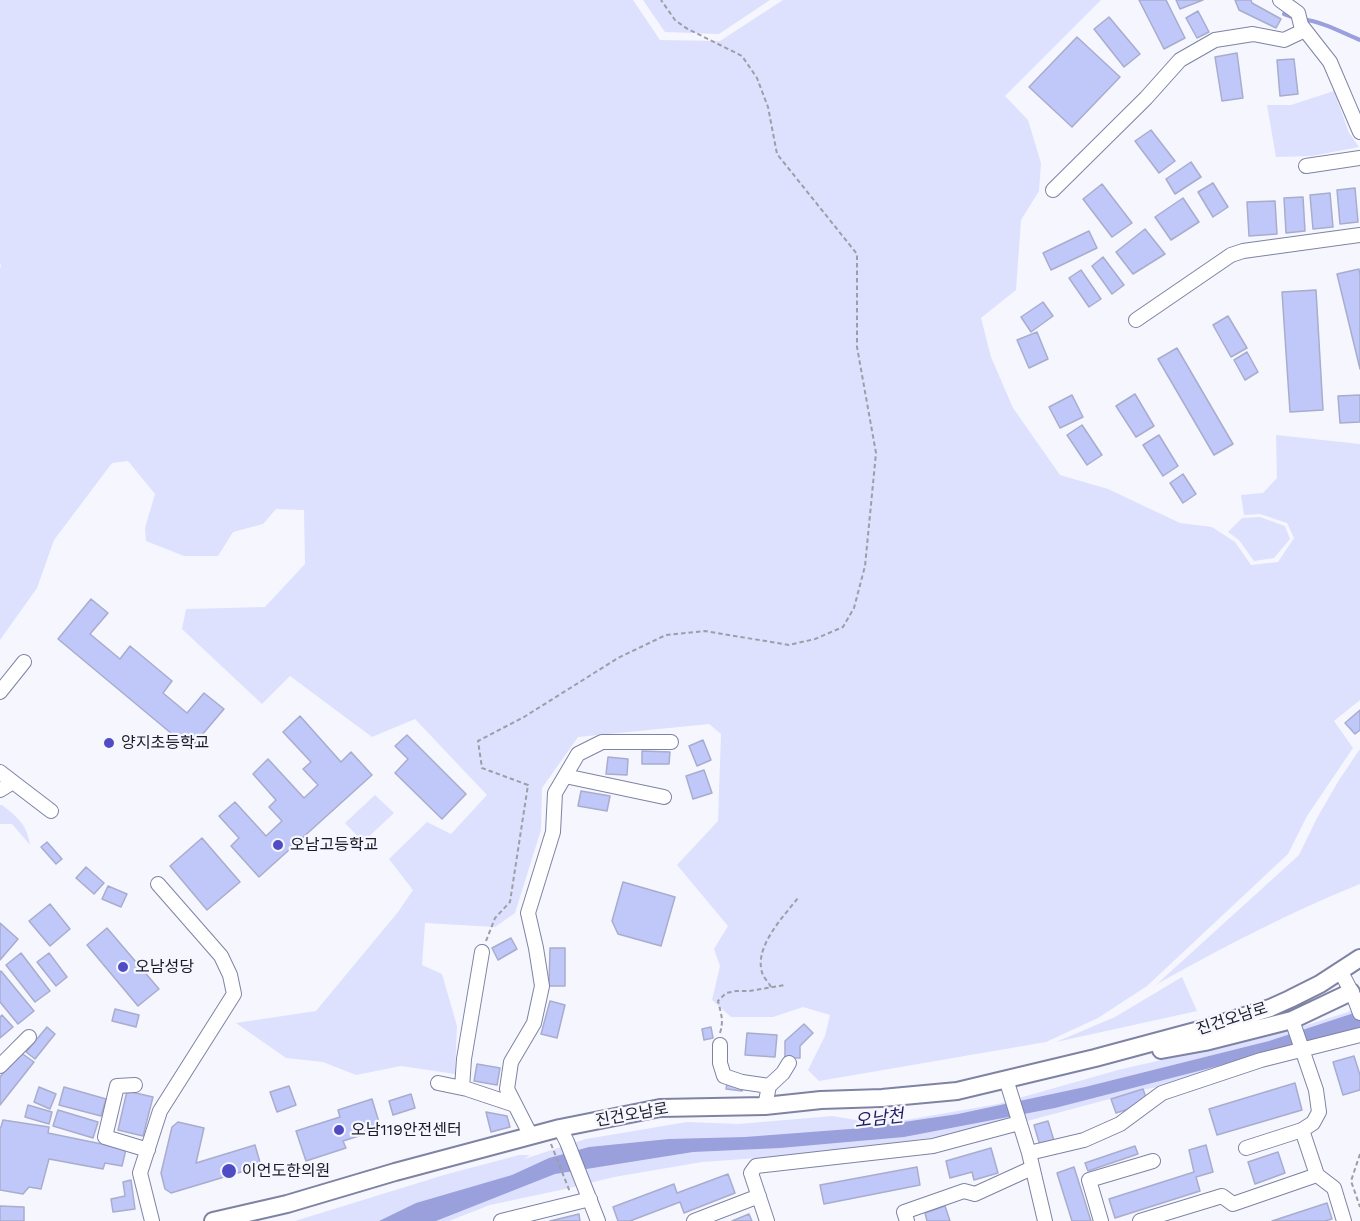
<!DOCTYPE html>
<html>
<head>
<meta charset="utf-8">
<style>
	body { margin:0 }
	canvas { display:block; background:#f5f6fe }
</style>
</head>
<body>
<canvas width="1360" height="1221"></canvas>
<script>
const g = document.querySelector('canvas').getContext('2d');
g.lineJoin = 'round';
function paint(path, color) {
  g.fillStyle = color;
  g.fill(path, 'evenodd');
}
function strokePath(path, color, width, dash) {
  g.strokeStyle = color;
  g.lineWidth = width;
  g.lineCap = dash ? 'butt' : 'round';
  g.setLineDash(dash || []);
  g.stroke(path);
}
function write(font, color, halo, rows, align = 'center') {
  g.font = font + ' "Work Sans","Noto Sans KR",sans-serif';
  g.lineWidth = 4.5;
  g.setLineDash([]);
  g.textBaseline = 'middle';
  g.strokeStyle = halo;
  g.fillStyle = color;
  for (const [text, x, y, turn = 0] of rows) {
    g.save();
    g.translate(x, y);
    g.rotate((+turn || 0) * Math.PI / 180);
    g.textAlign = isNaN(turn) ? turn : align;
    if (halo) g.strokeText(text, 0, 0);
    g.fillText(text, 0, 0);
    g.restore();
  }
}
paint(new Path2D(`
	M 0,0 L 633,0 L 660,40 L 720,41 L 783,0 L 1101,0 L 1005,96 L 1028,120 L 1041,163 L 1039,191 L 1021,220 L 1016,290 L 981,318 L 991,357 L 1013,408 L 1060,475 L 1108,489 L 1180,523 L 1212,527 L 1235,542 L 1251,565 L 1278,562 L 1294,538 L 1287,523 L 1260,514 L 1244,515 L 1241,495 L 1263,493 L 1277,478 L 1276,435 L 1360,444 L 1360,700 L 1334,721 L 1353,748 L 1307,816 L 1288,854 L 1147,986 L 1098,1018 L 1046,1042 L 819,1081 L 808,1070 L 825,1036 L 830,1015 L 803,1007 L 773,1017 L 731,1017 L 712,1000 L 720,966 L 714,949 L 728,926 L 677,865 L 718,821 L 721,734 L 709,724 L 578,737 L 542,788 L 541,830 L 515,913 L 495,927 L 425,923 L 422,965 L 442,974 L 457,1026 L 455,1074 L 401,1066 L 356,1075 L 323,1062 L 286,1058 L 236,1023 L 316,1011 L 398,912 L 413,890 L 389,859 L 427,822 L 451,834 L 487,795 L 415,719 L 372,737 L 290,676 L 262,704 L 182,629 L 186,609 L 265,607 L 305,564 L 304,510 L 276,509 L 263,524 L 233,532 L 218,556 L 184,556 L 146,541 L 145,528 L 155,494 L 128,461 L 112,463 L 54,540 L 37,588 L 0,640 L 0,268 L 1,266 L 0,263 Z
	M 643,0 L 770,0 L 719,34 L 665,32 Z
	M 1334,91 L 1349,133 L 1359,147 L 1312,156 L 1276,157 L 1267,105 L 1291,105 Z
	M 1260,517 L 1285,526 L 1290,539 L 1274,558 L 1254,561 L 1239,540 L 1228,532 L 1242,518 Z
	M 1360,749 L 1360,884 C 1290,912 1223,947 1157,984 L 1299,855 L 1317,818 L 1339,780 Z
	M 375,795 L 394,813 L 363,842 L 345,823 Z
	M 0,805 L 2,805 C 17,817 27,824 30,845 L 12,824 L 0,824 Z
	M 1182,977 L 1197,1011 L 1056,1042 L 1115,1017 Z
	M 1360,1005 L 1360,1039 L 1238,1072 L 1147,1089 L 1001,1128 L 815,1154 L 702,1162 L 614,1177 L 565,1189 L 490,1205 L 449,1221 L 295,1221 L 444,1175 L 519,1155 L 530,1155 L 524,1159 L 586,1139 L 687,1122 L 738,1124 L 833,1116 L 873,1123 L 906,1120 L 998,1104 L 1118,1070 L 1288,1031 L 1348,1012 Z`), '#dde1fe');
paint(new Path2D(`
	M 1360,1011 L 1360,1027 L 1284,1049 L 1055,1108 L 904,1137 L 780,1148 L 693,1152 L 555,1174 L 436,1221 L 379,1221 L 416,1203 L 512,1175 L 549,1158 L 589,1147 L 669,1139 L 745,1137 L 863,1128 L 958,1114 L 1085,1087 L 1269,1041 Z`), '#99a0dc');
strokePath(new Path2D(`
	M 1284,14 L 1295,18
	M 1302,19 C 1323,22 1341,32 1360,40`), '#99a0dc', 4);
const building = new Path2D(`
	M 1139,0 L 1166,0 L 1185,38 L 1164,49 Z
	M 1176,0 L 1203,0 L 1180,9 Z
	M 1235,0 L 1251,0 L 1252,3 L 1281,19 L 1276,28 L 1239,10 Z
	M 1198,11 L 1209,32 L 1197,38 L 1186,18 Z
	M 1109,17 L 1140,54 L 1124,67 L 1094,29 Z
	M 1077,37 L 1120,77 L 1072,127 L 1029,87 Z
	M 1237,53 L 1243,98 L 1222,101 L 1215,57 Z
	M 1294,59 L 1298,94 L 1280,96 L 1277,60 Z
	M 1151,130 L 1175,161 L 1159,173 L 1135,141 Z
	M 1191,162 L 1201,177 L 1175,194 L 1166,179 Z
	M 1213,183 L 1228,207 L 1213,217 L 1198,192 Z
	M 1102,184 L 1132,223 L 1112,237 L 1083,199 Z
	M 1355,188 L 1358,222 L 1340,224 L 1337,190 Z
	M 1330,193 L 1333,227 L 1313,229 L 1310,195 Z
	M 1303,197 L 1305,231 L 1286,233 L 1284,198 Z
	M 1183,198 L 1199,222 L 1171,240 L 1155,217 Z
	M 1275,201 L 1277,234 L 1249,236 L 1247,202 Z
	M 1145,229 L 1165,254 L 1133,274 L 1116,252 Z
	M 1089,231 L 1097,248 L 1051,270 L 1043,253 Z
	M 1103,257 L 1124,285 L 1112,294 L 1092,266 Z
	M 1359,269 L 1360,275 L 1360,369 L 1337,274 Z
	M 1081,270 L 1101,299 L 1089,307 L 1069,278 Z
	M 1316,290 L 1323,410 L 1290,412 L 1282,292 Z
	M 1043,302 L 1053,316 L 1031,332 L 1021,317 Z
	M 1228,316 L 1247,348 L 1231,357 L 1213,325 Z
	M 1037,332 L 1048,359 L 1029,368 L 1017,340 Z
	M 1177,348 L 1233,444 L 1214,455 L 1158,359 Z
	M 1247,352 L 1258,372 L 1245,380 L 1234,360 Z
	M 1135,394 L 1154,426 L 1136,437 L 1116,406 Z
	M 1072,395 L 1083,417 L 1060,428 L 1049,407 Z
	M 1360,395 L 1360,422 L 1340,423 L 1338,396 Z
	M 1082,425 L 1102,455 L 1087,465 L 1067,435 Z
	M 1159,435 L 1178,466 L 1163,476 L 1143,445 Z
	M 1183,474 L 1196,494 L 1183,503 L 1170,483 Z
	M 91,599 L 108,613 L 90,634 L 120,659 L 130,646 L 172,681 L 163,693 L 187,713 L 204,693 L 224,709 L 190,749 L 58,639 Z
	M 1360,710 L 1360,730 L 1355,734 L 1345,723 Z
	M 300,716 L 341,762 L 351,752 L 372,775 L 259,877 L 231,846 L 239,838 L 219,816 L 235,802 L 266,836 L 282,821 L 269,807 L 276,800 L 253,774 L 268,759 L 304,798 L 318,785 L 303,769 L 311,762 L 283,732 Z
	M 407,735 L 466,794 L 442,819 L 395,773 L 408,759 L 395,746 Z
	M 703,740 L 711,760 L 697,766 L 689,746 Z
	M 642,751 L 670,752 L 669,764 L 642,764 Z
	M 608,757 L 628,759 L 627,775 L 606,774 Z
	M 704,770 L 712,793 L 693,799 L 686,776 Z
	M 581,791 L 610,796 L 607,811 L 578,806 Z
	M 202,838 L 240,882 L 207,910 L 170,866 Z
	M 47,842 L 62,859 L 56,864 L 41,847 Z
	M 86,867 L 104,883 L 94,894 L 76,878 Z
	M 623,882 L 675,897 L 661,946 L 618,934 L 612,921 Z
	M 108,886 L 127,894 L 121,907 L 102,899 Z
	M 50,904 L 70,929 L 50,946 L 29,921 Z
	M 0,923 L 18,939 L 0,960 Z
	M 107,928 L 159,989 L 138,1006 L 87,945 Z
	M 511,938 L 517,949 L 498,960 L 492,948 Z
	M 550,948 L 565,948 L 565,986 L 549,986 Z
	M 21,953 L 50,991 L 35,1002 L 6,965 Z
	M 49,953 L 67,977 L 56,986 L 37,962 Z
	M 1,971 L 34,1011 L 18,1024 L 0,1002 L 0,972 Z
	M 550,1001 L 565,1005 L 557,1038 L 541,1034 Z
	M 115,1009 L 139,1015 L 136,1027 L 112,1021 Z
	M 2,1015 L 13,1027 L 0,1038 L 0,1017 Z
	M 804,1024 L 813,1033 L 800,1046 L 800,1058 L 785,1058 L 785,1041 Z
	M 47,1027 L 55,1034 L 35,1059 L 26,1052 Z
	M 711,1027 L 713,1038 L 704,1040 L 702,1029 Z
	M 747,1033 L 777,1035 L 775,1057 L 745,1055 Z
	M 20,1052 L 34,1062 L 0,1105 L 0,1077 Z
	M 1354,1056 L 1360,1075 L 1360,1090 L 1343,1095 L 1333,1062 Z
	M 477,1064 L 500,1068 L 497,1085 L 474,1081 Z
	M 727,1083 L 743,1086 L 742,1091 L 726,1089 Z
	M 1295,1083 L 1302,1110 L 1217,1135 L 1209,1109 Z
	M 289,1086 L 296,1105 L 277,1112 L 270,1092 Z
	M 39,1087 L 56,1094 L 50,1109 L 34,1102 Z
	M 64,1087 L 106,1099 L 101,1116 L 59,1105 Z
	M 1143,1089 L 1148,1103 L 1116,1113 L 1111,1099 Z
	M 127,1091 L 153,1097 L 143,1136 L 118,1130 Z
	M 411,1094 L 415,1108 L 393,1115 L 389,1101 Z
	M 372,1099 L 381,1129 L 343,1141 L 346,1148 L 306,1161 L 296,1131 L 340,1117 L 338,1110 Z
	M 28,1105 L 52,1112 L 49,1124 L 25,1117 Z
	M 58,1110 L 98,1122 L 93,1138 L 53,1126 Z
	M 486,1112 L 507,1116 L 510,1127 L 491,1132 Z
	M 3,1120 L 49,1127 L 48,1133 L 126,1149 L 122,1166 L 105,1163 L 103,1169 L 49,1159 L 41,1189 L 29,1187 L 23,1194 L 0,1190 L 0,1128 L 1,1127 Z
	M 1048,1121 L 1055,1144 L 1041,1149 L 1034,1125 Z
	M 178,1122 L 204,1128 L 196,1163 L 255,1145 L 261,1166 L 171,1193 L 165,1189 L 161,1173 L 172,1127 Z
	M 1206,1145 L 1213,1172 L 1196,1177 L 1200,1191 L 1115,1218 L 1109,1199 L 1194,1172 L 1189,1150 Z
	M 1135,1146 L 1138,1154 L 1088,1171 L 1085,1163 Z
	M 991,1148 L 998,1173 L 974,1180 L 972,1172 L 950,1178 L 946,1161 Z
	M 1278,1152 L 1285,1173 L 1255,1184 L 1248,1162 Z
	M 917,1167 L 920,1185 L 824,1204 L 820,1185 Z
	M 1074,1167 L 1091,1221 L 1072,1221 L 1057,1173 Z
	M 728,1174 L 735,1193 L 684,1213 L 680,1202 L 630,1221 L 618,1221 L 613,1207 L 674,1184 L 677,1193 Z
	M 131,1180 L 135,1209 L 113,1212 L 111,1199 L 125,1196 L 123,1182 Z
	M 1327,1203 L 1332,1219 L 1325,1221 L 1272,1221 Z
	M 0,1206 L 24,1207 L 24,1221 L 0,1221 Z
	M 945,1206 L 950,1221 L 927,1221 L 925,1213 Z
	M 579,1214 L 580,1221 L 550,1221 Z
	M 749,1214 L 752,1221 L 732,1221 Z`);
paint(building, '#c0c7f9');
strokePath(building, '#a8adce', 1.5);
const minor = new Path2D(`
	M 1280,0 L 1298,13 L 1301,25 L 1330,62 L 1360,132
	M 1306,166 L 1360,158
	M 1053,190 L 1146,98 L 1180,60 L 1215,40 L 1253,34 L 1284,40 L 1305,30
	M 1136,320 L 1231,255 L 1243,251 L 1360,235
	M 0,692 L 24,662
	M 0,772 L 13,782 L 0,790
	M 565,776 L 664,797
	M 13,782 L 51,811
	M 1341,972 L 1354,997 L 1360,1013
	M 720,1045 L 720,1063 L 724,1076 L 742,1082 L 769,1086
	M 0,1066 L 29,1037
	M 1006,1079 L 1029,1153 L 1045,1221
	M 438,1083 L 467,1089 L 515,1105
	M 135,1085 L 117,1086 L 105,1137 L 148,1150
	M 462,1088 L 464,1059 L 482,952
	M 765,1106 L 769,1086 L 783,1073 L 789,1063
	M 560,1128 L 567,1142 L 598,1221
	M 531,1136 L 507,1089 L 511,1062 L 534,1023 L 542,986 L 536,948 L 528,913 L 553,832 L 555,793 L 578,754 L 602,742 L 671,742
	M 1246,1148 L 1302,1130 L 1313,1123 L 1319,1112 L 1316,1090 L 1292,1020
	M 1029,1153 L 1084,1140 L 1120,1124 L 1162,1093 L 1261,1060 L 1360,1035
	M 1317,1175 L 1334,1188 L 1344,1221
	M 152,1221 L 140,1173 L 160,1111 L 234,994 L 230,975 L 221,956 L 158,884
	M 501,1221 L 590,1199
	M 694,1221 L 759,1196
	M 767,1221 L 751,1173 L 756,1166 L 933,1146 L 1019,1123
	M 907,1221 L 904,1212 L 964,1191 L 975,1194 L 1032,1168
	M 1101,1221 L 1089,1180 L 1153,1161
	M 1140,1221 L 1222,1196 L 1233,1204 L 1317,1175 L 1302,1130`);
const major = new Path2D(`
	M 1161,1050 L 1205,1042 L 1292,1020 L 1351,992
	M 213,1221 L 287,1204 L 395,1172 L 560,1128 L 660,1108 L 765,1106 L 821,1100 L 882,1098 L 957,1091 L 1095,1058 L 1203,1029 L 1270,1008 L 1290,999 L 1320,984 L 1360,958`);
strokePath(minor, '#7f83a3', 16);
strokePath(major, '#7f83a3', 20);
strokePath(new Path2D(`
	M 486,941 L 495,918 L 510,902 L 528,785 L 482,768 L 478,741 L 524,717 L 618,658 L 666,635 L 705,631 L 789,645 L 815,639 L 843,627 L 854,608 L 865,566 L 876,453 L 857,347 L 857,254 L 777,154 L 768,107 L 757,78 L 742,56 L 686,28 L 675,20 L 661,0
	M 771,987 C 769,983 765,979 763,975 C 752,949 783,917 798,898
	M 720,1033 C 724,1020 721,1014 718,1001 L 726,993 L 736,991 L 749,991 L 785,985
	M 551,1144 L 570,1192
	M 1360,1154 L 1351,1181 L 1360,1207`), '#9d9ea8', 2, [4.5, 3]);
strokePath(minor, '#fff', 14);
strokePath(major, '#fff', 16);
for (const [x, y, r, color] of [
	[109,743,6,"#504dc4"],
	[278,845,6,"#504dc4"],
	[123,967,6,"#504dc4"],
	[339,1130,6,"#504dc4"],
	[229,1171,8,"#504dc4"]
]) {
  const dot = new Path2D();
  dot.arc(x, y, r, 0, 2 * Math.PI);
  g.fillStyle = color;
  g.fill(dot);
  strokePath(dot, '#f5f6fe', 2);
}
write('16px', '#1b1c29', '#f5f6fe', [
	["양지초등학교",121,743],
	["오남고등학교",290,845],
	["오남성당",135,967],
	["오남119안전센터",351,1130],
	["이언도한의원",242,1171]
], 'left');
write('16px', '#1b1c29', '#f5f6fe', [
	["진건오남로",1232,1019,-18],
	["진건오남로",632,1115,-10]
]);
write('italic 18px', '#211c62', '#f5f6fe', [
	["오남천",879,1119,-7]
]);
</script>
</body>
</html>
